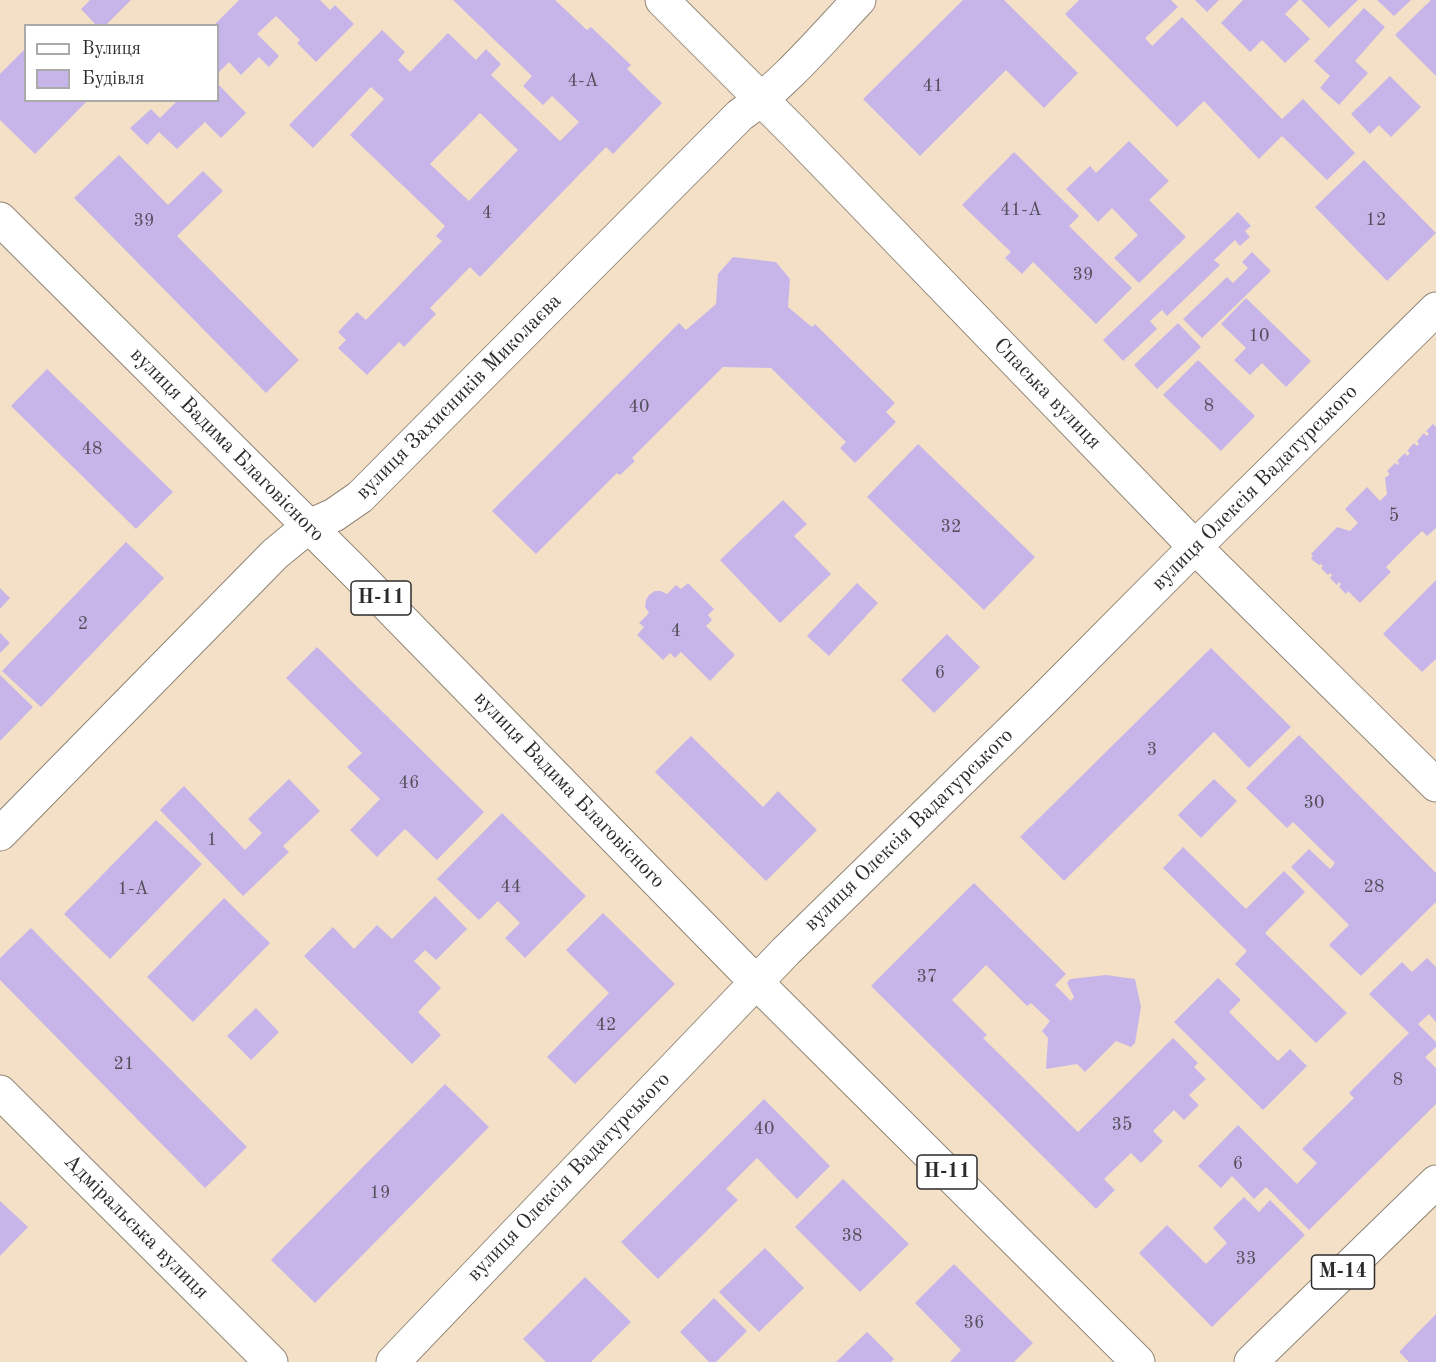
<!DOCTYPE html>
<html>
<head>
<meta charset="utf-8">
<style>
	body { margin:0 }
	#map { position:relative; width:1436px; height:1362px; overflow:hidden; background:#f4e0c6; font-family:"Old Standard TT",serif }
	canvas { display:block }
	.legend { position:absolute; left:24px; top:24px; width:195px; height:78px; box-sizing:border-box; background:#fff; border:2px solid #aaa; margin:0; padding:8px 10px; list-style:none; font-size:18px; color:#2b2b2b }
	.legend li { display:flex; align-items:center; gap:12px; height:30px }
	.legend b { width:30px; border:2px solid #aaa }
</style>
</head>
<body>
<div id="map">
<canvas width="1436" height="1362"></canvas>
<ul class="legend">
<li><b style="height:8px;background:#fff"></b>Вулиця</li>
<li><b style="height:16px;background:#c7b5e9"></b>Будівля</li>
</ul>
</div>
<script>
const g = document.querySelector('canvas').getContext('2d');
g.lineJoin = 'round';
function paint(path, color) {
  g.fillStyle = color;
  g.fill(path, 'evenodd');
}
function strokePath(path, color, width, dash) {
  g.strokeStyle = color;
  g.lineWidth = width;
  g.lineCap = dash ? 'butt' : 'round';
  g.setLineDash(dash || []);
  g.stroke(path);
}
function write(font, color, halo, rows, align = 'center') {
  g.font = font + ' "Old Standard TT",serif';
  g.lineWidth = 5;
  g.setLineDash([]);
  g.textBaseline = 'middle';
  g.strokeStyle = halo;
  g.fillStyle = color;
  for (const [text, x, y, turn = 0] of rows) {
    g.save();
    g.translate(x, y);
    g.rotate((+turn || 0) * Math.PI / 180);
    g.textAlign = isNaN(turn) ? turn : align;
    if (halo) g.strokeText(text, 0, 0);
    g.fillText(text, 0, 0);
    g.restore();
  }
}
paint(new Path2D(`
	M 90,0 L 131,0 L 105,26 L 97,26 L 81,9 Z
	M 239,0 L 320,0 L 330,10 L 335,5 L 354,24 L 316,62 L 297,43 L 300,40 L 276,16 L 257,34 L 279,56 L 269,67 L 259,57 L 241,75 L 229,62 L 218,73 L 218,26 L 213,26 Z
	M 453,0 L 555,0 L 587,30 L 591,27 L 631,65 L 627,69 L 662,103 L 613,154 L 606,147 L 480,277 L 470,267 L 430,308 L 436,314 L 404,347 L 399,342 L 367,375 L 338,348 L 346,340 L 338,332 L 357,312 L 366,320 L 442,241 L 436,236 L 445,226 L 350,135 L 384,99 L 371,87 L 313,148 L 289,125 L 382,30 L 405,52 L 398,60 L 410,72 L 448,33 L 476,60 L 486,49 L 501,64 L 491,75 L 560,141 L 579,122 L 552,96 L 543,105 L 523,86 L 532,76 ZM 480,113 L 518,150 L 469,201 L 430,164 Z
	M 963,0 L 1004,0 L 1078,73 L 1044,108 L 1006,70 L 920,156 L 863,99 Z
	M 1079,0 L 1171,0 L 1178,7 L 1145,38 L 1152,46 L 1182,17 L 1282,119 L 1303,99 L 1355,153 L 1327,180 L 1282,136 L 1259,159 L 1204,101 L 1177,127 L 1065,14 Z
	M 1195,0 L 1219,0 L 1207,12 Z
	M 1243,0 L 1299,0 L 1285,14 L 1310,39 L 1285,63 L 1262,40 L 1250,52 L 1221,23 Z
	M 1301,0 L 1358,0 L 1329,28 Z
	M 1377,0 L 1411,0 L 1394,16 Z
	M 1431,0 L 1436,0 L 1436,76 L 1395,35 Z
	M 1364,8 L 1385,27 L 1355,61 L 1368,73 L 1339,105 L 1320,88 L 1330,76 L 1314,61 Z
	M 26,48 L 26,100 L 88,100 L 35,154 L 0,120 L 0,74 Z
	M 1390,76 L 1421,107 L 1391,137 L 1379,125 L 1370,134 L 1351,114 Z
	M 218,84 L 246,113 L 221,138 L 205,122 L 177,149 L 159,132 L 147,145 L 130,128 L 151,109 L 160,118 L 178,100 L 218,100 Z
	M 1129,141 L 1169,181 L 1149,200 L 1186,237 L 1139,283 L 1114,258 L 1138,235 L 1112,208 L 1098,222 L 1066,189 L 1090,166 L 1096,173 Z
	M 1014,152 L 1079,216 L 1069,226 L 1132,288 L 1096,324 L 1033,262 L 1022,274 L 1005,258 L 1011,252 L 962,205 Z
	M 119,155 L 168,205 L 203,171 L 223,191 L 177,236 L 299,360 L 266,393 L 74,198 Z
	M 1364,160 L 1436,233 L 1387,281 L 1315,207 Z
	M 1238,212 L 1251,226 L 1245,231 L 1250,237 L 1240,246 L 1235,240 L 1214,260 L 1220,265 L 1167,316 L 1162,310 L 1150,321 L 1157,329 L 1123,361 L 1103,340 Z
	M 1252,252 L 1271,271 L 1202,338 L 1183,319 L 1227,277 L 1233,283 L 1248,268 L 1242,262 Z
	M 733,257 L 776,262 L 790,279 L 788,307 L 812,327 L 815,324 L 895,403 L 886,412 L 896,422 L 855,463 L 840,448 L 846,442 L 771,368 L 723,367 L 632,458 L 635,461 L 620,475 L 617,473 L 536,554 L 492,511 L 679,323 L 686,330 L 716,304 L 718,274 Z
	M 1246,298 L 1311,361 L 1286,387 L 1262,363 L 1250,375 L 1234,360 L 1246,348 L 1221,324 Z
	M 1178,323 L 1201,347 L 1157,389 L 1134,365 Z
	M 1198,360 L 1255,416 L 1221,451 L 1163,395 Z
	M 47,369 L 173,492 L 136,529 L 11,406 Z
	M 1433,424 L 1436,427 L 1436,528 L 1427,536 L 1422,531 L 1386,567 L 1391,572 L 1360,603 L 1348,591 L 1346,594 L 1339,587 L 1341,584 L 1339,582 L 1337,585 L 1330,578 L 1332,575 L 1330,573 L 1328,575 L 1321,568 L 1323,566 L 1321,564 L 1319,565 L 1311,559 L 1313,556 L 1311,554 L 1337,527 L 1350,531 L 1358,523 L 1345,509 L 1367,487 L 1380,501 L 1387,494 L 1385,478 L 1390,474 L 1387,471 L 1395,463 L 1398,465 L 1399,463 L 1397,461 L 1405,453 L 1407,456 L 1410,453 L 1407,451 L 1414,443 L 1417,446 L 1419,444 L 1417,441 L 1424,433 L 1427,436 L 1429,434 L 1426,431 Z
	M 918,444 L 1035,557 L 984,610 L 867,497 Z
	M 783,500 L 807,524 L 794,536 L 831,574 L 780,623 L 720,560 Z
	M 126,542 L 164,578 L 41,707 L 2,671 Z
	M 1436,580 L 1436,659 L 1422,672 L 1383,634 Z
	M 688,583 L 714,609 L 708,615 L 712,620 L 706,626 L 735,655 L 710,681 L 681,652 L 675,658 L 670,653 L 663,660 L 637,635 L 644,627 L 639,623 L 649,613 L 645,607 L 646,600 L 649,595 L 655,591 L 661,591 L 667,594 L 676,585 L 681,589 Z
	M 857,583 L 878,603 L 829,656 L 807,636 Z
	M 0,588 L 10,598 L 0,609 Z
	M 0,633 L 10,643 L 0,653 Z
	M 947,634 L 980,667 L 934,713 L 901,680 Z
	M 317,647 L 484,812 L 437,860 L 405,829 L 377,857 L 350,830 L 380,799 L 347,767 L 362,753 L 286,678 Z
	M 1211,648 L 1291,727 L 1249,768 L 1214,732 L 1064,881 L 1020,837 Z
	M 0,675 L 33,707 L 0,741 Z
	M 1299,735 L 1436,873 L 1436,902 L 1361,976 L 1329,945 L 1349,925 L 1291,867 L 1309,849 L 1330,869 L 1335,863 L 1293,822 L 1287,828 L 1246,788 Z
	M 691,736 L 763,807 L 778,791 L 817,830 L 766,881 L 655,772 Z
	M 289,779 L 320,811 L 283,846 L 289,852 L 243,896 L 160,810 L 184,786 L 245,850 L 262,833 L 248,819 Z
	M 1214,779 L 1237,801 L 1201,838 L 1178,815 Z
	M 502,813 L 586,896 L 525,958 L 505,938 L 520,923 L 498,901 L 479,920 L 437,879 Z
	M 156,820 L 202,864 L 110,959 L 64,914 Z
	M 1183,847 L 1246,909 L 1284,871 L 1305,892 L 1265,933 L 1347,1013 L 1316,1043 L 1235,964 L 1247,951 L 1163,868 Z
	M 974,883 L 1066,974 L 1055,985 L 1071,1001 L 1074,997 L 1067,983 L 1070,979 L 1106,975 L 1135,979 L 1141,1007 L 1135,1043 L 1131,1047 L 1116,1041 L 1085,1072 L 1077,1064 L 1046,1069 L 1048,1038 L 1042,1031 L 1050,1021 L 1031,1003 L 1027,1006 L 986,965 L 952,1000 L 987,1035 L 983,1038 L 1078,1132 L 1173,1038 L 1198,1063 L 1194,1067 L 1206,1079 L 1189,1095 L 1199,1105 L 1184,1120 L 1174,1110 L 1153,1131 L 1163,1141 L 1141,1163 L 1131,1153 L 1104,1179 L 1115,1190 L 1096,1209 L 871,986 Z
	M 435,896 L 467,929 L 436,960 L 425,950 L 414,961 L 441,988 L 418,1012 L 441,1035 L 412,1064 L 304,956 L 333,927 L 354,949 L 377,925 L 392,939 Z
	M 224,898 L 270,943 L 193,1022 L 147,977 Z
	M 603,913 L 675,984 L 575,1084 L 547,1057 L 609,993 L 566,950 Z
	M 31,928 L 247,1147 L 205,1188 L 0,980 L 0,958 Z
	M 1427,958 L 1436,967 L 1436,1022 L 1429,1014 L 1418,1024 L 1436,1042 L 1436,1047 L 1425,1057 L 1436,1068 L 1436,1104 L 1309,1230 L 1266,1187 L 1254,1199 L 1232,1176 L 1221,1188 L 1198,1166 L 1238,1125 L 1297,1184 L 1317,1163 L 1302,1149 L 1354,1098 L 1349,1093 L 1409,1033 L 1369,994 L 1402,962 L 1412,972 Z
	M 1218,978 L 1241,1000 L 1229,1012 L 1278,1061 L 1290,1049 L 1307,1066 L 1263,1110 L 1174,1022 Z
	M 256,1008 L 279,1032 L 251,1060 L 227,1036 Z
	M 445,1084 L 489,1127 L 315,1303 L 271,1260 Z
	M 764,1099 L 830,1166 L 797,1199 L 757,1158 L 726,1189 L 738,1200 L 658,1279 L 621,1242 Z
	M 843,1179 L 909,1244 L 860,1292 L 795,1227 Z
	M 1244,1197 L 1259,1212 L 1270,1200 L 1305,1235 L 1212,1327 L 1139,1253 L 1167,1225 L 1206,1264 L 1227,1243 L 1213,1228 Z
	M 0,1201 L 28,1227 L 0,1256 Z
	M 765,1248 L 804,1288 L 759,1332 L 719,1292 Z
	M 954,1264 L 1033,1343 L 1014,1362 L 950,1362 L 961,1350 L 915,1303 Z
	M 585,1277 L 631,1322 L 591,1362 L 546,1362 L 523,1339 Z
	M 714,1298 L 747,1331 L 716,1362 L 709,1362 L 680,1332 Z
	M 1436,1314 L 1436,1362 L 1409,1362 L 1399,1352 Z
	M 867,1332 L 894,1359 L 891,1362 L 836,1362 Z`), '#c7b5e9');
const minor = new Path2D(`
	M 662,0 L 795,133 L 1195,547 L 1436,785
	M 0,834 L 275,554 L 309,526 L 334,515 L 360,497 L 740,115 C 785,84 821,40 859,0
	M 0,1092 L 271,1362
	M 393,1362 L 786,951 L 1043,700 L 1195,547 L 1436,309`);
const major = new Path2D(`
	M 0,219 L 354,571 L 756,982 L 1138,1362`);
const highway = new Path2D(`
	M 1251,1362 L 1436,1182`);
strokePath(minor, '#908678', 35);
strokePath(major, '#908678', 35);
strokePath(highway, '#908678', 35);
strokePath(minor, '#fff', 33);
strokePath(major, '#fff', 33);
strokePath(highway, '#fff', 33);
write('18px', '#524e5a', null, [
	["4-А",583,81],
	["41",933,86],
	["41-А",1021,210],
	["4",487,213],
	["12",1376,220],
	["39",144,221],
	["39",1083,275],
	["10",1259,336],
	["8",1209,406],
	["40",639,407],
	["48",92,449],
	["5",1394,516],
	["32",951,527],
	["2",83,624],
	["4",676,631],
	["6",940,673],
	["3",1152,750],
	["46",409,783],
	["30",1314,803],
	["1",212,840],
	["44",511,887],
	["28",1374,887],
	["1-А",133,889],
	["37",927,977],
	["42",606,1025],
	["21",124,1064],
	["8",1398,1080],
	["35",1122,1125],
	["40",764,1129],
	["6",1238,1164],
	["19",380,1193],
	["38",852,1236],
	["33",1246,1259],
	["36",974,1323]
]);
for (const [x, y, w] of [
	[381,598,60],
	[947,1172,60],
	[1343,1272,63]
]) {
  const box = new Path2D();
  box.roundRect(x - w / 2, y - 17, w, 34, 4.5);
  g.fillStyle = '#fff';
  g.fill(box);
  strokePath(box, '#2b2b2b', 1.5);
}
write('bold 20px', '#2b2b2b', null, [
	["Н-11",381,598],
	["Н-11",947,1172],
	["М-14",1343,1272]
]);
write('21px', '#2b2b2b', '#fff', [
	["Спаська вулиця",1047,394,46],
	["вулиця Захисників Миколаєва",459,397,-45],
	["вулиця Вадима Благовісного",227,445,45],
	["вулиця Олексія Вадатурського",1255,488,-45],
	["вулиця Вадима Благовісного",569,790,46],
	["вулиця Олексія Вадатурського",909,830,-44],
	["вулиця Олексія Вадатурського",569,1177,-46],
	["Адміральська вулиця",136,1227,45]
]);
</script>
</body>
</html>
